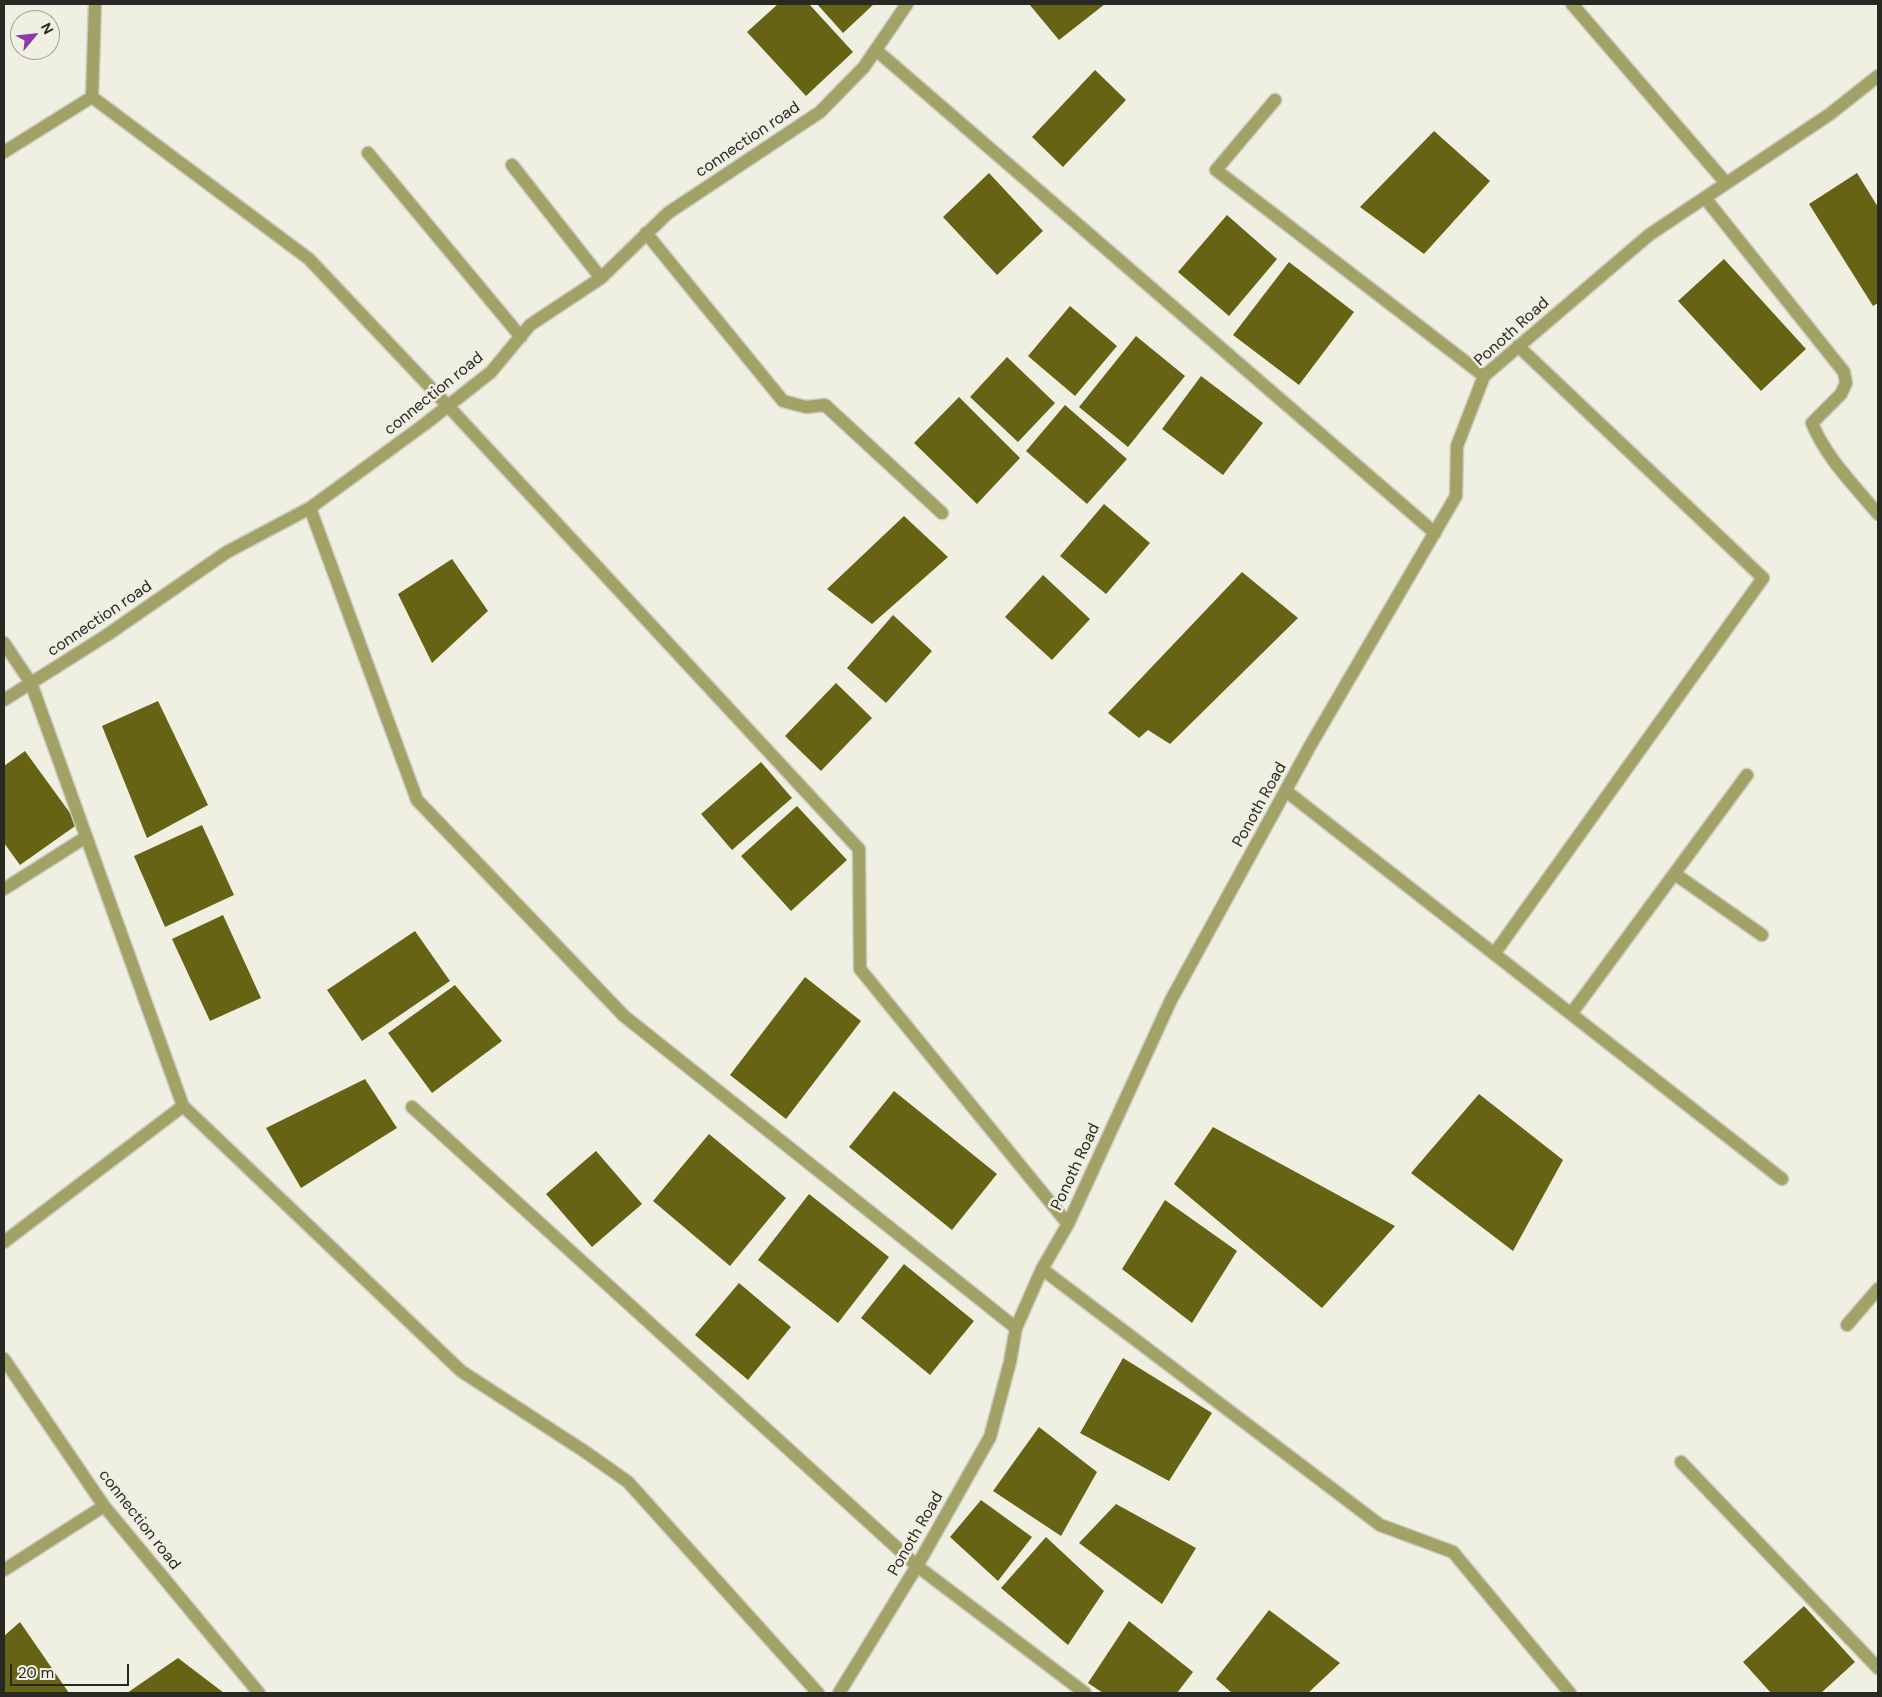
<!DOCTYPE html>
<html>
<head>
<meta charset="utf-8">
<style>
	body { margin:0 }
	#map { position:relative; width:1882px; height:1697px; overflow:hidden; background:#eff0e2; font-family:"DM Sans",sans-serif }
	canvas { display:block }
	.frame { position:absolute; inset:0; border:5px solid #292924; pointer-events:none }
	.north { position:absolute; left:10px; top:10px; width:50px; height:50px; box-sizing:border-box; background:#eff0e2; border:1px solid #a0a096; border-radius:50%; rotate:62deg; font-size:14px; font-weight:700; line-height:20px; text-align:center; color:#292924 }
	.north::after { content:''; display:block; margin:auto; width:18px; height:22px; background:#8e39a7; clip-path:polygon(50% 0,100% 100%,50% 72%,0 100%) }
	.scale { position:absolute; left:10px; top:1664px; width:119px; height:22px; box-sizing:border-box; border:2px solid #292924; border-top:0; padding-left:6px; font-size:15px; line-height:18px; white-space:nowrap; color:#292924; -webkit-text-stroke:4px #eff0e2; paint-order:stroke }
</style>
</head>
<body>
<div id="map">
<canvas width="1882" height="1697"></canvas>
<div class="frame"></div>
<div class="north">N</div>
<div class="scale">20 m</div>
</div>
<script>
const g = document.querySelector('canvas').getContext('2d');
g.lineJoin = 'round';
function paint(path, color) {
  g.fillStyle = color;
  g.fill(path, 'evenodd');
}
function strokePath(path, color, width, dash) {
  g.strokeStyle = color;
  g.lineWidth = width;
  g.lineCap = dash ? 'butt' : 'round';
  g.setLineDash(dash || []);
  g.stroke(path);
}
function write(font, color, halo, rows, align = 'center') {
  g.font = font + ' "DM Sans",sans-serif';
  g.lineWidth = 5;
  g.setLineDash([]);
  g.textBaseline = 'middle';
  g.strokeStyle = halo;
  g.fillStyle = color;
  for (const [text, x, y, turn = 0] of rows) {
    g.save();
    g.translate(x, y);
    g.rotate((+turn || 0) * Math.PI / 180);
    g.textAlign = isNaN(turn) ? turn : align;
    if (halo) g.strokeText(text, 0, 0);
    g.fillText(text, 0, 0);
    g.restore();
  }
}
paint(new Path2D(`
	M 778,4 L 809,4 L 853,52 L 806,96 L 747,32 Z
	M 817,4 L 874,4 L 843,33 Z
	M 1029,4 L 1105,4 L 1059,40 Z
	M 1095,70 L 1126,100 L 1063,167 L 1032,137 Z
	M 1434,131 L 1490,181 L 1424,254 L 1360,207 Z
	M 989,173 L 1043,231 L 997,275 L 943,217 Z
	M 1857,173 L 1878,207 L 1878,303 L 1873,306 L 1809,204 Z
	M 1227,215 L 1277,259 L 1229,316 L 1178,272 Z
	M 1724,259 L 1806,349 L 1761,391 L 1678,301 Z
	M 1289,262 L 1354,312 L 1299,385 L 1233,335 Z
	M 1070,306 L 1117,346 L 1075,396 L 1028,356 Z
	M 1136,336 L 1185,376 L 1128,447 L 1079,407 Z
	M 1007,357 L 1055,403 L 1018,442 L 970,397 Z
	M 1201,376 L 1263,423 L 1223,475 L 1162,429 Z
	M 959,397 L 1020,458 L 977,504 L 914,443 Z
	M 1065,405 L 1127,459 L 1087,504 L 1026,451 Z
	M 1104,504 L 1150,543 L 1106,594 L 1060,556 Z
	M 904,516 L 948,557 L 872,624 L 827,589 Z
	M 452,559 L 488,611 L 432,663 L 398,594 Z
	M 1242,572 L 1298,618 L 1170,744 L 1148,730 L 1139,738 L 1108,713 Z
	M 1043,575 L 1090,619 L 1052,660 L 1005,617 Z
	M 893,615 L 932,651 L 886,703 L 847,668 Z
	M 836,683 L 872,718 L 821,771 L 785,736 Z
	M 158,701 L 208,805 L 147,838 L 102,726 Z
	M 25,751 L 78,824 L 20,865 L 4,843 L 4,766 Z
	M 761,762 L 792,798 L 732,850 L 701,814 Z
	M 797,806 L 847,860 L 791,911 L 741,856 Z
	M 202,825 L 234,895 L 165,927 L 134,856 Z
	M 223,915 L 261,998 L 210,1021 L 172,939 Z
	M 415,931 L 450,981 L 362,1041 L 327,990 Z
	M 805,977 L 861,1021 L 786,1119 L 730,1075 Z
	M 455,985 L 502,1041 L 432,1093 L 388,1033 Z
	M 365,1079 L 397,1128 L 301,1188 L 266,1128 Z
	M 894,1091 L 997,1174 L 952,1230 L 849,1147 Z
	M 1479,1094 L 1563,1160 L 1513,1251 L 1411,1173 Z
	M 1213,1127 L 1395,1226 L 1322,1308 L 1174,1184 Z
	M 709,1134 L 786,1198 L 730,1266 L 653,1201 Z
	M 596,1151 L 642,1204 L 592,1247 L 546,1194 Z
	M 809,1194 L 889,1257 L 838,1323 L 758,1260 Z
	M 1165,1200 L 1237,1251 L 1192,1323 L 1122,1269 Z
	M 904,1264 L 974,1321 L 930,1375 L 861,1318 Z
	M 739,1283 L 791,1327 L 748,1380 L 695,1335 Z
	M 1123,1358 L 1212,1413 L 1169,1481 L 1080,1433 Z
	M 1039,1427 L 1097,1472 L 1061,1536 L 993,1491 Z
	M 981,1500 L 1032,1537 L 998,1581 L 950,1537 Z
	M 1116,1504 L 1196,1548 L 1162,1604 L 1079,1543 Z
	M 1046,1537 L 1104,1591 L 1068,1645 L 1001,1588 Z
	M 1804,1606 L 1855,1662 L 1821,1693 L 1771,1693 L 1743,1662 Z
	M 1269,1610 L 1340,1663 L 1308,1693 L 1232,1693 L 1216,1679 Z
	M 1129,1621 L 1193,1672 L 1177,1693 L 1103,1693 L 1088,1683 Z
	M 20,1622 L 69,1693 L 4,1693 L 4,1636 Z
	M 178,1658 L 224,1693 L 127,1693 Z`), '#666314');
const minor = new Path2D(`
	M 95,4 L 92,97 L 309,259 L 448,406 L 859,849 L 860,969 L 1068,1224
	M 1572,4 L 1726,183
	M 876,50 L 1435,533
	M 1275,100 L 1216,170 L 1484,376
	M 4,152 L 92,97
	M 368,153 L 521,337
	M 512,165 L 601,278
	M 1705,198 L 1844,372 L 1846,383 L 1841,394 L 1812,423 C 1826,458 1855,486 1878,514
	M 646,233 L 783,401 L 806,407 L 825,405 L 942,513
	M 310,508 L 417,800 L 624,1016 L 1016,1328
	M 4,643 L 31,683 L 183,1106 L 461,1371 L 587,1453 L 628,1482 L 818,1693
	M 4,700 L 107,635 L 227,552 L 310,508 L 425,424 L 491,372 L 530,325 L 601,278 L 668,213 L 820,112 L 864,67 L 907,4
	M 1286,791 L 1782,1179
	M 1675,874 L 1762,935
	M 4,889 L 86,837
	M 1494,954 L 1763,578 L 1518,346
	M 1571,1014 L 1747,775
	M 412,1107 L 917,1566 L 1085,1693
	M 4,1242 L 183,1106
	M 1042,1269 L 1380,1525 L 1453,1552 L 1570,1693
	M 1847,1325 L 1878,1289
	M 4,1359 L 104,1506 L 259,1693
	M 1681,1462 L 1878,1668
	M 4,1570 L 104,1506
	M 839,1693 L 917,1566 L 990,1437 L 1010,1362 L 1016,1328 L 1042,1269 L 1068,1224 L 1171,1000 L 1310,746 L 1456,496 L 1457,446 L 1484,376 L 1649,235 L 1830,114 L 1878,76`);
strokePath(minor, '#cbccc0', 15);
strokePath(minor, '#a3a266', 12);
write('16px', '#292924', '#eff0e2', [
	["connection road",748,140,-34],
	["Ponoth Road",1512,332,-42],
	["connection road",434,394,-39],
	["connection road",100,619,-34],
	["Ponoth Road",1260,805,-61],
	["Ponoth Road",1076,1167,-65],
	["connection road",139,1520,52],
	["Ponoth Road",916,1534,-60]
]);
</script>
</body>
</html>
